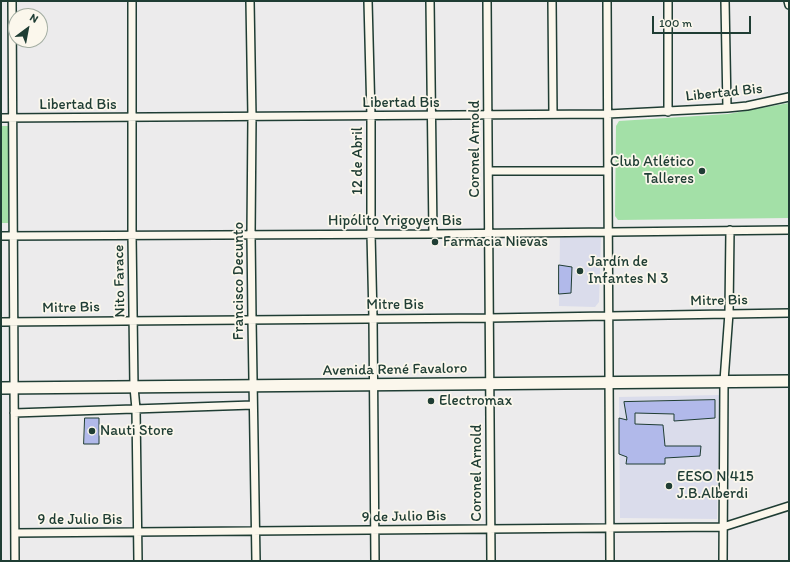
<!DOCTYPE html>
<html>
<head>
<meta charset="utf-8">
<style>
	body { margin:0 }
	#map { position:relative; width:790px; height:562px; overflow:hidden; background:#ecebec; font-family:Itim,sans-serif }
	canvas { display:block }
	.frame { position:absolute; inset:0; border:2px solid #1f3d34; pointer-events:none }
	.north { position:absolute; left:8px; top:8px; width:40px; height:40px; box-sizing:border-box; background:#fbf7ec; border:1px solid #a3ada2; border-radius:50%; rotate:32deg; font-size:11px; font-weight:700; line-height:16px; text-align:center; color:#1f3d34 }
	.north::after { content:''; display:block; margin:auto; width:14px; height:18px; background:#1f3d34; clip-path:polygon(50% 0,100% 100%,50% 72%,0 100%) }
	.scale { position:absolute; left:652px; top:16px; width:99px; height:18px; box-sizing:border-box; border:2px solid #1f3d34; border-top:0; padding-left:5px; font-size:12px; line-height:14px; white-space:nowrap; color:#1f3d34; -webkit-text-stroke:3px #fbf7ec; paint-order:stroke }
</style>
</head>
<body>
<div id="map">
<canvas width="790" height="562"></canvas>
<div class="frame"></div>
<div class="north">N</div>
<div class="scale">100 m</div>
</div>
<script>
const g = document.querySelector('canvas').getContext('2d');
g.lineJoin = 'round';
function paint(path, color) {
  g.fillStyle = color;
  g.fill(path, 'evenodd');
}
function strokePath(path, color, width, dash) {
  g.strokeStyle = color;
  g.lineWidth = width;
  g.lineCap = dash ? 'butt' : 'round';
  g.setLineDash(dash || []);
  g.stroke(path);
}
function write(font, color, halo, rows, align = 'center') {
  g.font = font + ' Itim,sans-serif';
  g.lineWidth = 3.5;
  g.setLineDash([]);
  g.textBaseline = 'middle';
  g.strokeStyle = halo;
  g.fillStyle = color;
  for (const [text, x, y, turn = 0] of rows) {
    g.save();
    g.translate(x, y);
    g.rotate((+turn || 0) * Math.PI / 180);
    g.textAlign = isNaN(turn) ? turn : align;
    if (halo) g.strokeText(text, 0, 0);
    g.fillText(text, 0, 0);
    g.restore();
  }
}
paint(new Path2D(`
	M 601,236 L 599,302 L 595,307 L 559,306 L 560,237 Z
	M 720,395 L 717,519 L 620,518 L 619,397 Z`), '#dadceb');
paint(new Path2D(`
	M 789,103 L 789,218 L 618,220 L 615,216 L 616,126 L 619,121 L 728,114 Z
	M 1,126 L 8,126 L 8,223 L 1,223 Z`), '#a3e0a7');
const building = new Path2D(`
	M 559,265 L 572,267 L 571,293 L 559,294 Z
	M 715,400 L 715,418 L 674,421 L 674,414 L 635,413 L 635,424 L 663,425 L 665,446 L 701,446 L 700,456 L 665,458 L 665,464 L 626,464 L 627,457 L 619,454 L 619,418 L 627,420 L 624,402 Z
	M 85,418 L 99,418 L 99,444 L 84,444 Z`);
paint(building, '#b1b9ea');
strokePath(building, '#1f3d34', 1);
const minor = new Path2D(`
	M 12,1 L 15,561
	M 132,1 L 132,235 L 134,387 L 136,409 L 138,561
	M 250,1 L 252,117 L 251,234 L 252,319 L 256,561
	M 368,1 L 371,116 L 371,234 L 373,318 L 375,561
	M 430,1 L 433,234
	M 487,1 L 491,561
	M 552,1 L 553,114
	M 607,1 L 610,561
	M 725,1 L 727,108
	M 788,1 L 789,5
	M 668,112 L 668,1
	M 1,118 L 608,114 L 727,108 L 747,106 L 789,97
	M 489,171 L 608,171
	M 1,236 L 433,234 L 789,230
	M 1,322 L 489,318 L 789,313
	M 14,413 L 253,405
	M 15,533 L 723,527 L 789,506
	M 723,561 L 724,381 L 729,313 L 730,230`);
const secondary = new Path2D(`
	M 1,388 L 789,381`);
strokePath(minor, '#1f3d34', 10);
strokePath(secondary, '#1f3d34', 14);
strokePath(minor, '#fbf7ec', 7);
strokePath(secondary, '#fbf7ec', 11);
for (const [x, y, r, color] of [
	[702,171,4,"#1f3d34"],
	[435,242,4,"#1f3d34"],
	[580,271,4,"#1f3d34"],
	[431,401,4,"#1f3d34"],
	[92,431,4,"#1f3d34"],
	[669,486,4,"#1f3d34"]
]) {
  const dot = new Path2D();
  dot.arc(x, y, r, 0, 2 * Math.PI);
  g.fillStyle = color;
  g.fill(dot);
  strokePath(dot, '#fbf7ec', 1.5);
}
write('15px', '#1f3d34', '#fbf7ec', [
	["Libertad Bis",724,93,-6],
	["Libertad Bis",401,103],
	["Libertad Bis",78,105],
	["Coronel Arnold",475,149,-90],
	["12 de Abril",358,161,-90],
	["Hipólito Yrigoyen Bis",395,221],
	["Nito Farace",120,281,-91],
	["Francisco Decunto",239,281,-90],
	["Mitre Bis",719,301,-1],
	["Mitre Bis",395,305],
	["Mitre Bis",71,308,-1],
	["Avenida René Favaloro",395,370,-1],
	["Coronel Arnold",477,473,-90],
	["9 de Julio Bis",404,517,-1],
	["9 de Julio Bis",80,520]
]);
write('15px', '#1f3d34', '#fbf7ec', [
	["Club Atlético",694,162,"right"],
	["Talleres",694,179,"right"],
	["Farmacia Nievas",443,242],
	["Jardín de",588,262],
	["Infantes N 3",588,279],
	["Electromax",439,401],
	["Nauti Store",100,431],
	["EESO N 415",677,477],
	["J.B.Alberdi",677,494]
], 'left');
</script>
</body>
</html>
